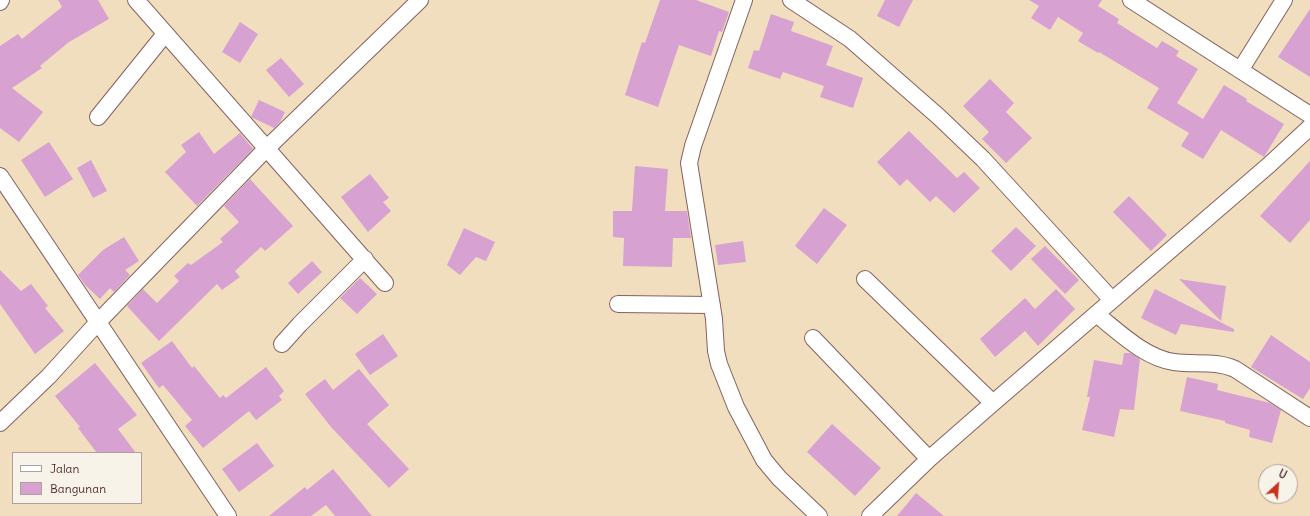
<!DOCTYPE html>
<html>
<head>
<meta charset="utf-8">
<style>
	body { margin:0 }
	#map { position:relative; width:1310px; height:516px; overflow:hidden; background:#f1debf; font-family:Delius,sans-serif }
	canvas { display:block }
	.legend { position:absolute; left:12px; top:452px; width:130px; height:52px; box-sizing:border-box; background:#f7f3e8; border:1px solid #b29e9c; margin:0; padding:5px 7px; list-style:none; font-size:12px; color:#4a1f2b }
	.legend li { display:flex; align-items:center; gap:8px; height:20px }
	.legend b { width:20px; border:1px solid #b29e9c }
	.north { position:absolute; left:1258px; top:464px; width:40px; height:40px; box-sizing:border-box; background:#f7f3e8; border:1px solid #b29e9c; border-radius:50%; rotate:26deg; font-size:11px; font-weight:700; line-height:16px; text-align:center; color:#4a1f2b }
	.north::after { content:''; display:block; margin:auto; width:14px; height:18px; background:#c8321e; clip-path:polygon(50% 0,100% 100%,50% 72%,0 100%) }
</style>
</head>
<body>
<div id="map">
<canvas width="1310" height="516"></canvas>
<ul class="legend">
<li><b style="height:5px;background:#fff"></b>Jalan</li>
<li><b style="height:11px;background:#d7a1d2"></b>Bangunan</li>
</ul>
<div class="north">U</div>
</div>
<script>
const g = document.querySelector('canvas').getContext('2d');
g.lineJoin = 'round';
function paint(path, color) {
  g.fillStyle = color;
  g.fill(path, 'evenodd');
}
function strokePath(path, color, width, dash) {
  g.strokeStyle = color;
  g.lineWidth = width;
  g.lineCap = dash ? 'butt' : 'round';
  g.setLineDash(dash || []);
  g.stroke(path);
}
paint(new Path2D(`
	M 58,0 L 98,0 L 109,19 L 69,42 L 40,66 L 42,68 L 12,88 L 43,112 L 19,142 L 0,128 L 0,46 L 18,34 L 22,39 L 62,7 Z
	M 660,0 L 696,0 L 729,12 L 722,32 L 719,31 L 711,56 L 679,45 L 658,107 L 625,95 L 642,42 L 645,43 Z
	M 885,0 L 913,0 L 899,27 L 877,16 Z
	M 1029,0 L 1102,0 L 1098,6 L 1119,19 L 1117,23 L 1157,48 L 1162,41 L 1179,51 L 1176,56 L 1198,69 L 1177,103 L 1203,119 L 1224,85 L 1247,99 L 1246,101 L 1284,124 L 1264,157 L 1221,130 L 1203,159 L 1181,146 L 1189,133 L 1147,108 L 1159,88 L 1099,52 L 1098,53 L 1078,41 L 1083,33 L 1058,17 L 1050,30 L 1031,18 L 1039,6 Z
	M 1310,9 L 1310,77 L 1278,57 Z
	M 771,14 L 794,22 L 791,31 L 833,46 L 826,65 L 863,78 L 853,108 L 820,97 L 824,86 L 783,72 L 780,79 L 748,68 L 754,50 L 759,51 Z
	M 240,22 L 258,34 L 240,63 L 222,52 Z
	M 281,58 L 304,84 L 289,97 L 266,70 Z
	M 990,79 L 1014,103 L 1006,112 L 1032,138 L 1006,163 L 982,139 L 989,132 L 963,106 Z
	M 259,100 L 285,112 L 280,122 L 274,128 L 251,117 Z
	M 909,131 L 957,178 L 964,172 L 980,188 L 954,213 L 936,196 L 930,202 L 907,179 L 900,186 L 877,162 Z
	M 199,132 L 214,154 L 240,133 L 253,149 L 197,206 L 165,172 L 186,152 L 181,145 Z
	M 49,142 L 73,179 L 45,197 L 21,160 Z
	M 91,160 L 107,191 L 93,198 L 77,168 Z
	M 1310,161 L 1310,220 L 1290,243 L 1260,216 Z
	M 635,166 L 668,169 L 665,211 L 687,211 L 691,238 L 673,238 L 672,267 L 623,266 L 624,238 L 613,237 L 613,211 L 632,211 Z
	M 370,174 L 389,198 L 383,202 L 391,211 L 368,232 L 341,197 Z
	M 250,179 L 293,226 L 265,251 L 261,247 L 235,271 L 240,277 L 222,290 L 217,284 L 159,341 L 127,306 L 143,289 L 157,303 L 179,281 L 174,276 L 188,263 L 191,265 L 223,242 L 220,239 L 239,222 L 224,206 Z
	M 1129,196 L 1167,235 L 1151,251 L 1113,212 Z
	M 824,208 L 847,225 L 817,264 L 795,246 Z
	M 1016,227 L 1036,246 L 1011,271 L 991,251 Z
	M 464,228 L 495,242 L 486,261 L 476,257 L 460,275 L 447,265 Z
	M 124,237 L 139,261 L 125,270 L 130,275 L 114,292 L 110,288 L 100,299 L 85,285 L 78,275 L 103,250 Z
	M 743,241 L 746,262 L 718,265 L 715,245 Z
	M 1045,246 L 1079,280 L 1065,294 L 1031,259 Z
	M 312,261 L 322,272 L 298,294 L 288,283 Z
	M 0,270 L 21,291 L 31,284 L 48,306 L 45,308 L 64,331 L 35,354 L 0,304 Z
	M 360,278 L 377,294 L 357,314 L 340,298 Z
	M 1179,279 L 1226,286 L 1221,321 Z
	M 1056,289 L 1075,309 L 1038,346 L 1025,331 L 995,357 L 980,339 L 1025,298 L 1035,309 Z
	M 1155,289 L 1234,329 L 1234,332 L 1181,324 L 1176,335 L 1141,318 Z
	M 383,334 L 398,356 L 370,375 L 355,354 Z
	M 1271,335 L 1310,362 L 1310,388 L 1303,399 L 1251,367 Z
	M 172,341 L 192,368 L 194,366 L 220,398 L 223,395 L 226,398 L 266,367 L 284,391 L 279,396 L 282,400 L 256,420 L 249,411 L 203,448 L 185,426 L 192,420 L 163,385 L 159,388 L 141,363 Z
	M 1124,353 L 1131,353 L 1140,359 L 1134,410 L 1120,409 L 1114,437 L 1082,430 L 1090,397 L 1087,397 L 1094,360 L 1122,365 Z
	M 95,363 L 137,415 L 118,429 L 136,453 L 97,453 L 78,428 L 80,427 L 55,396 Z
	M 359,369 L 389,405 L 367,424 L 409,469 L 389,488 L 331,427 L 305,394 L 325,379 L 333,390 Z
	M 1187,377 L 1218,384 L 1217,390 L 1270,403 L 1281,410 L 1272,443 L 1249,437 L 1250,430 L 1225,423 L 1225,421 L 1180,411 Z
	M 832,424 L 881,468 L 855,496 L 807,452 Z
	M 257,443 L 274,466 L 239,492 L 222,469 Z
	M 333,469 L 372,516 L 335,516 L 326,505 L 311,516 L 269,516 L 305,487 L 307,490 Z
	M 916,493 L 944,516 L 897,516 Z`), '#d7a1d2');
const minor = new Path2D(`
	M 136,0 L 385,283
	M 744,0 L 693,146 L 689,163 L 714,319 L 716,351 L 719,364 L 736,407 L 764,460 L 779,478 L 819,516
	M 791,0 L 850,39 L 939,117 L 983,159 L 1112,300
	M 1131,0 L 1310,115
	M 0,2 L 1,0
	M 1241,69 L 1284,0
	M 98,117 L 165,34
	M 0,176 L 228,516
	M 865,279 L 993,403
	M 618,304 L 712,305
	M 1096,314 C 1119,332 1145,358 1174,362 C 1195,365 1215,360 1235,369 L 1310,418
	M 813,338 L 929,459
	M 282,344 L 300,324 L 365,259
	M 0,423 L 49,376 L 99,321 L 266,149 L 420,0
	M 870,516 L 929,459 L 993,403 L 1269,165 L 1310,127`);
strokePath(minor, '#84625f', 18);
strokePath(minor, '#fff', 16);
</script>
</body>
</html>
